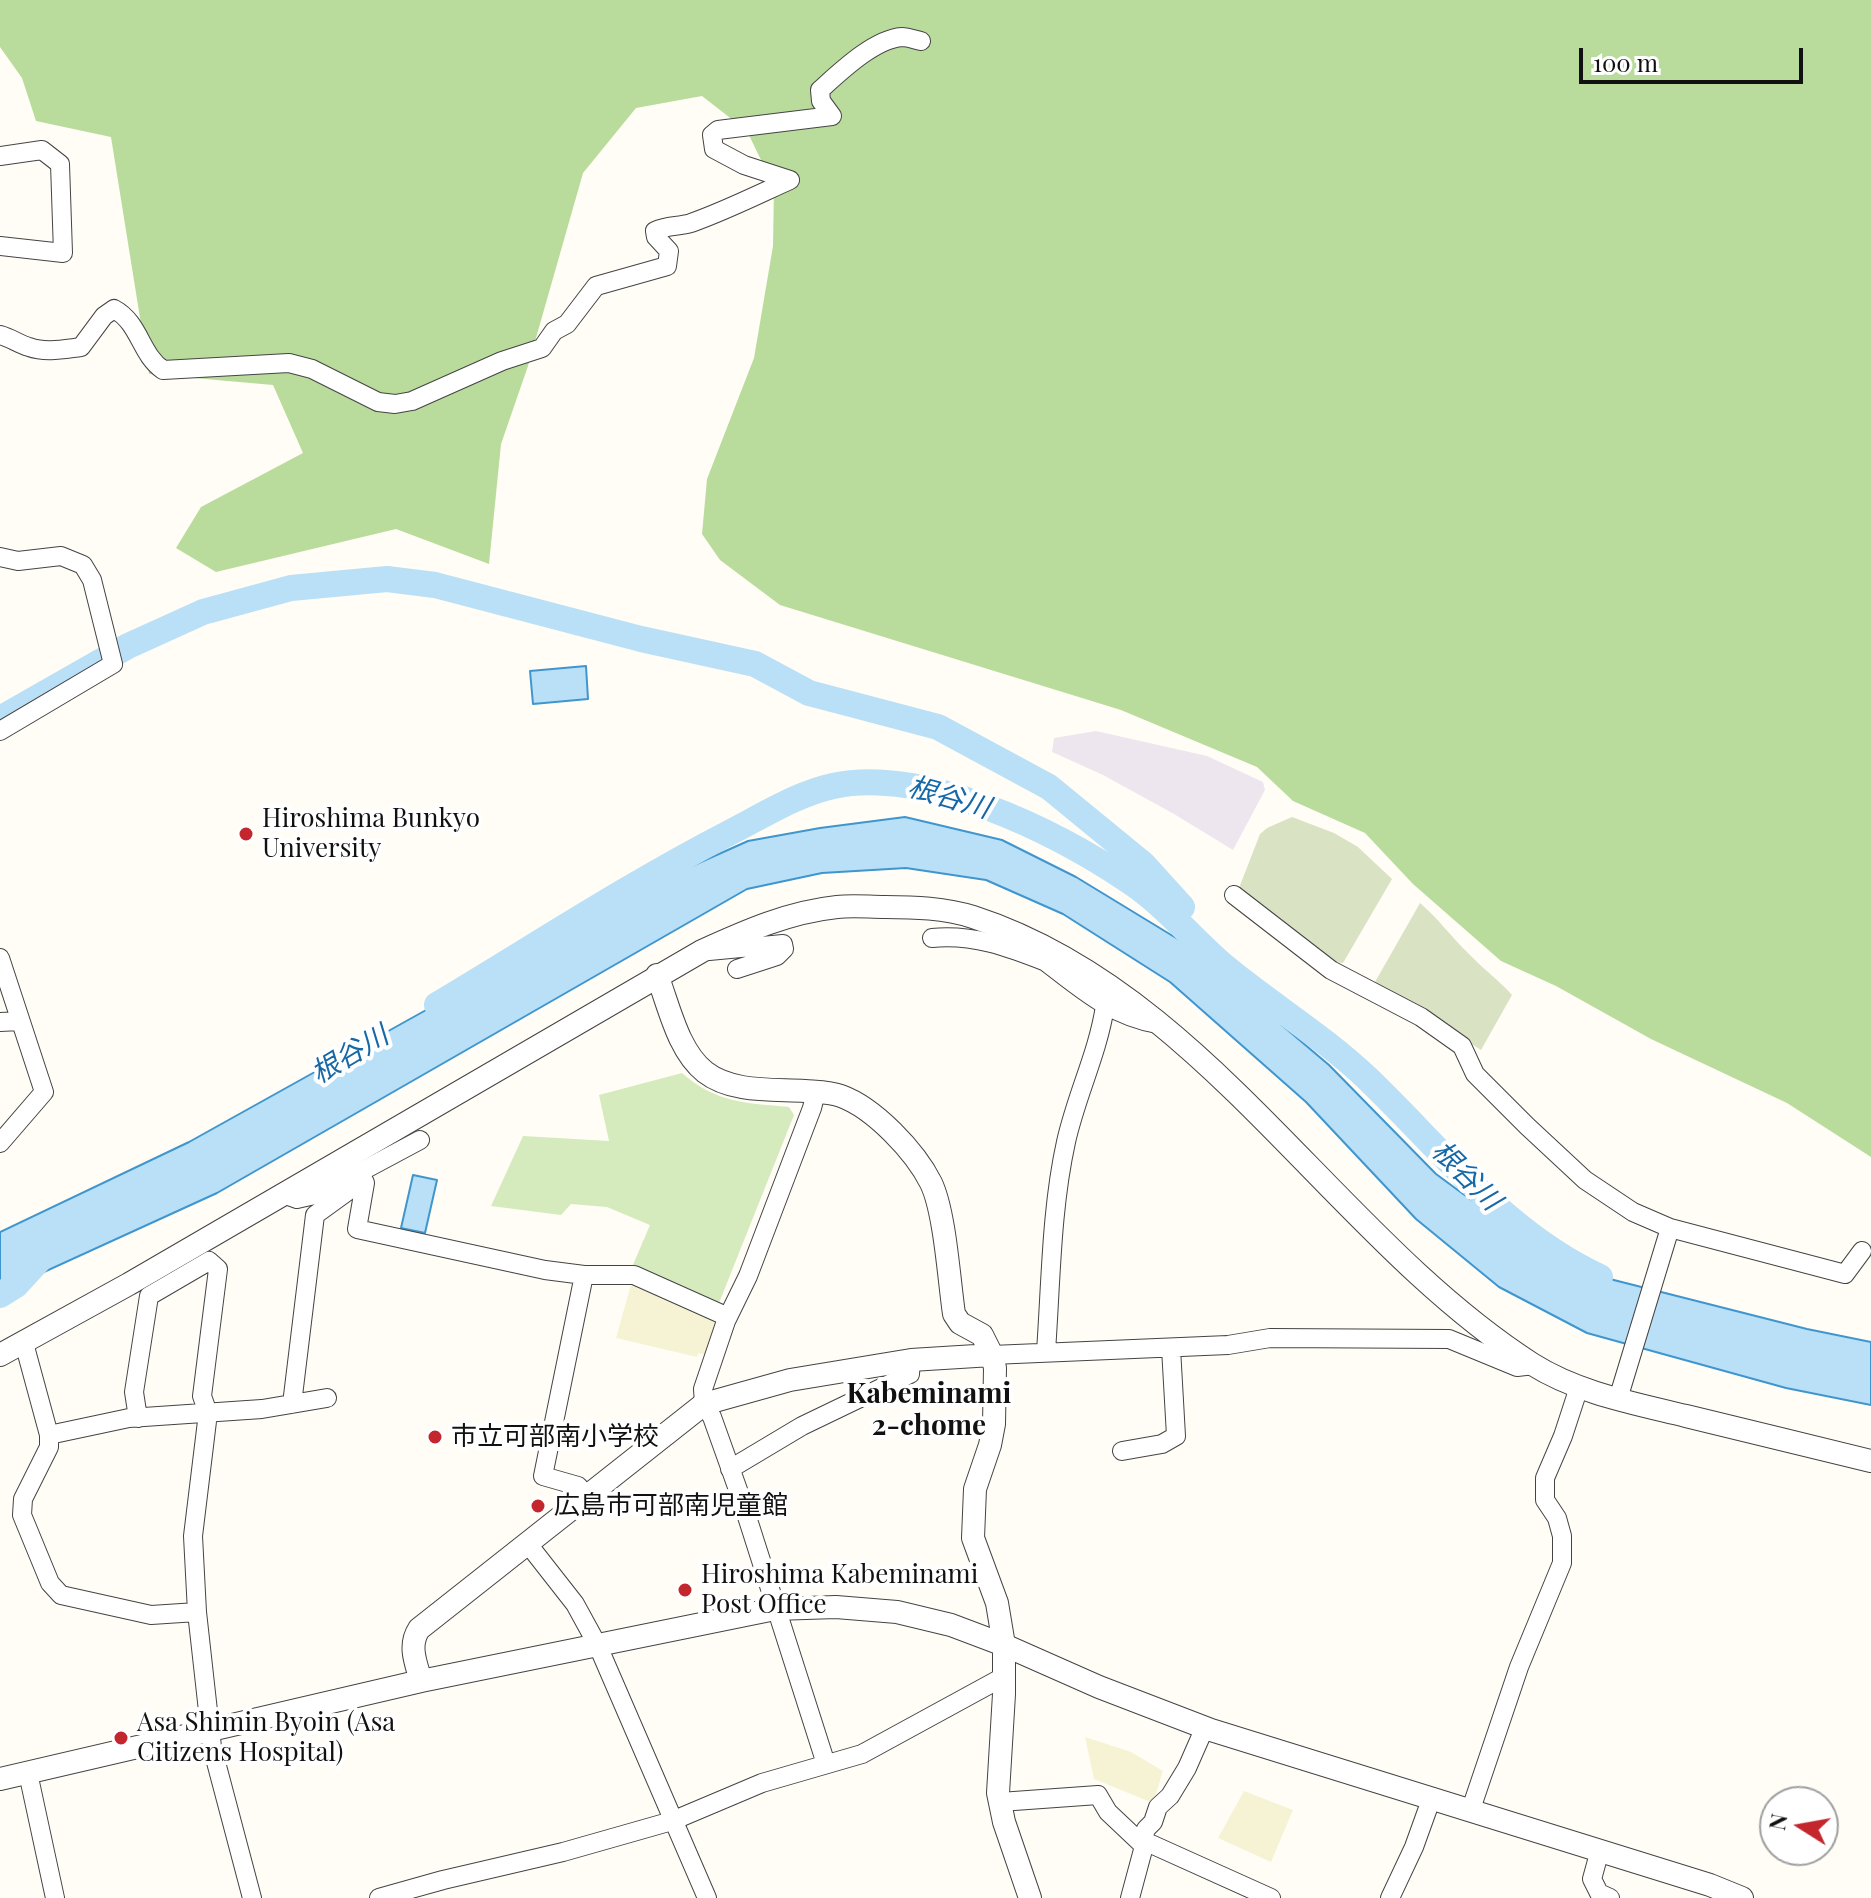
<!DOCTYPE html>
<html>
<head>
<meta charset="utf-8">
<style>
	body { margin:0 }
	#map { position:relative; width:1871px; height:1898px; overflow:hidden; background:#fffdf5; font-family:"Playfair Display",serif }
	canvas { display:block }
	.north { position:absolute; left:1759px; top:1786px; width:80px; height:80px; box-sizing:border-box; background:#fff; border:2px solid #a0a0a0; border-radius:50%; rotate:281deg; font-size:22px; font-weight:700; line-height:32px; text-align:center; color:#111 }
	.north::after { content:''; display:block; margin:auto; width:28px; height:36px; background:#c4262e; clip-path:polygon(50% 0,100% 100%,50% 72%,0 100%) }
	.scale { position:absolute; left:1579px; top:48px; width:224px; height:36px; box-sizing:border-box; border:4px solid #111; border-top:0; padding-left:10px; font-size:24px; line-height:28px; white-space:nowrap; color:#111; -webkit-text-stroke:6px #fff; paint-order:stroke }
</style>
</head>
<body>
<div id="map">
<canvas width="1871" height="1898"></canvas>
<div class="north">N</div>
<div class="scale">100 m</div>
</div>
<script>
const g = document.querySelector('canvas').getContext('2d');
g.lineJoin = 'round';
function paint(path, color) {
  g.fillStyle = color;
  g.fill(path, 'evenodd');
}
function strokePath(path, color, width, dash) {
  g.strokeStyle = color;
  g.lineWidth = width;
  g.lineCap = dash ? 'butt' : 'round';
  g.setLineDash(dash || []);
  g.stroke(path);
}
function write(font, color, halo, rows, align = 'center') {
  g.font = font + ' "Playfair Display","Noto Sans JP",serif';
  g.lineWidth = 8;
  g.setLineDash([]);
  g.textBaseline = 'middle';
  g.strokeStyle = halo;
  g.fillStyle = color;
  for (const [text, x, y, turn = 0] of rows) {
    g.save();
    g.translate(x, y);
    g.rotate((+turn || 0) * Math.PI / 180);
    g.textAlign = isNaN(turn) ? turn : align;
    if (halo) g.strokeText(text, 0, 0);
    g.fillText(text, 0, 0);
    g.restore();
  }
}
paint(new Path2D(`
	M 1096,731 L 1207,756 L 1263,782 L 1265,790 L 1233,850 L 1174,814 L 1103,775 L 1052,752 L 1054,738 Z`), '#eee6ef');
paint(new Path2D(`
	M 632,1281 L 718,1319 L 706,1355 L 698,1353 L 697,1357 L 616,1338 Z
	M 1085,1737 L 1131,1752 L 1163,1771 L 1153,1803 L 1094,1779 Z
	M 1244,1791 L 1293,1810 L 1271,1862 L 1218,1838 Z`), '#f6f3d4');
paint(new Path2D(`
	M 682,1073 C 716,1103 746,1103 789,1107 L 794,1115 L 719,1303 L 632,1267 L 650,1225 L 607,1207 L 571,1204 L 561,1215 L 491,1206 L 523,1136 L 609,1141 L 599,1095 Z`), '#d5ebbd');
paint(new Path2D(`
	M 0,0 L 1871,0 L 1871,1157 L 1787,1103 L 1651,1039 L 1556,986 L 1501,961 L 1413,884 L 1365,833 L 1293,801 L 1257,767 L 1121,710 L 780,605 L 720,560 L 702,534 L 707,479 L 754,358 L 773,246 L 774,187 L 747,131 L 702,96 L 636,108 L 583,173 L 528,366 L 501,444 L 489,564 L 396,529 L 216,572 L 176,548 L 201,507 L 303,453 L 273,385 L 149,374 L 111,137 L 36,121 L 22,78 L 0,47 Z`), '#b9dc9c');
paint(new Path2D(`
	M 1292,817 L 1334,833 L 1358,847 L 1392,879 L 1343,963 L 1335,962 L 1239,888 L 1260,834 L 1267,828 Z
	M 1420,903 C 1439,919 1452,938 1470,955 C 1483,969 1499,980 1512,995 L 1481,1050 L 1375,982 Z`), '#d9e3c4');
const water = new Path2D(`
	M 586,666 L 588,699 L 533,704 L 530,671 Z
	M 905,817 L 1002,840 L 1076,877 L 1186,944 L 1329,1065 L 1436,1174 L 1519,1235 L 1602,1277 L 1807,1329 L 1871,1342 L 1871,1405 L 1786,1388 L 1587,1333 L 1499,1287 L 1416,1219 L 1306,1102 L 1170,982 L 1063,914 L 986,880 L 906,868 L 822,873 L 747,889 L 217,1193 L 0,1292 L 0,1232 L 189,1142 L 656,882 L 748,841 L 820,828 Z
	M 413,1175 L 437,1180 L 425,1233 L 401,1228 Z`);
paint(water, '#b9e0f7');
strokePath(water, '#3f96cf', 2);
strokePath(new Path2D(`
	M 0,719 L 128,646 L 203,612 L 291,588 L 387,579 L 435,585 L 641,639 L 755,664 L 809,693 L 938,727 L 1049,787 L 1143,864 L 1182,907
	M 437,1005 C 534,947 630,884 731,832 C 764,815 797,794 833,786 C 925,766 1057,832 1132,883 C 1167,907 1193,940 1225,967 C 1271,1005 1324,1037 1368,1079 C 1441,1149 1506,1234 1600,1277
	M 0,1295 L 16,1285 L 39,1260`), '#b9e0f7', 26);
const minor = new Path2D(`
	M 0,156 L 42,150 L 60,164 L 63,253 L 0,246
	M 0,335 C 11,338 19,344 29,347 C 46,353 64,349 81,347 L 104,316 L 114,309 C 140,323 140,354 163,370 L 289,363 L 312,369 L 378,402 L 395,404 L 412,401 L 502,361 L 542,348 L 554,331 L 567,324 L 596,286 L 667,266 L 669,251 L 656,237 L 655,231 C 667,225 678,227 691,223 C 725,211 757,195 790,180 L 744,165 L 714,149 L 712,135 L 718,130 L 832,116 L 821,101 L 820,90 C 840,72 874,39 902,37 C 908,37 916,40 921,41
	M 0,557 L 18,561 L 61,556 L 83,565 L 92,580 L 113,664 L 0,731
	M 1234,895 L 1331,970 L 1421,1017 L 1462,1046 L 1475,1074 L 1527,1126 L 1585,1180 L 1633,1212 L 1670,1228 L 1845,1274 L 1862,1251
	M 932,938 C 973,934 1008,947 1046,962
	M 709,951 L 783,944 L 784,949 L 777,956 L 737,969
	M 1052,951 L 1046,962 C 1081,989 1113,1017 1158,1024
	M 0,958 L 44,1092 L 0,1143
	M 0,1022 L 20,1021
	M 816,1092 L 812,1108 L 748,1276 L 726,1321 L 703,1389 L 704,1404 L 712,1417 L 742,1501 L 826,1764
	M 360,1172 L 365,1183 L 357,1229 L 545,1270 L 584,1275 L 634,1275 L 728,1317
	M 283,1194 L 297,1199 L 319,1194 L 420,1140
	M 584,1275 L 543,1476 L 578,1486 L 588,1497
	M 24,1343 L 49,1435 L 49,1447 L 23,1499 L 22,1515 L 50,1583 L 61,1595 L 151,1615 L 197,1612
	M 1046,1351 C 1051,1282 1051,1210 1066,1142 C 1076,1096 1098,1053 1105,1006
	M 992,1355 L 1228,1345 L 1270,1338 L 1449,1339 L 1517,1367 L 1534,1365
	M 1618,1399 L 1670,1228
	M 292,1404 L 315,1215 L 355,1186 L 360,1172
	M 138,1418 L 134,1392 L 149,1296 L 209,1261 L 218,1269 L 202,1396 L 208,1413 L 193,1536 L 197,1612 L 212,1747 L 252,1898
	M 49,1435 L 129,1418 L 262,1409 L 327,1398
	M 1122,1451 L 1162,1444 L 1176,1436 L 1171,1348
	M 730,1469 L 802,1426 L 910,1374 L 911,1360
	M 528,1544 L 575,1604 L 598,1646 L 707,1898
	M 28,1773 L 55,1898
	M 1000,1802 L 1098,1795 L 1108,1812 L 1144,1846 L 1130,1898
	M 1471,1809 L 1519,1667 L 1562,1563 L 1562,1536 L 1557,1518 L 1545,1500 L 1545,1478 L 1563,1436 L 1579,1387
	M 1142,1842 L 1146,1829 L 1153,1822 L 1158,1807 L 1170,1796 L 1187,1768 L 1205,1727
	M 1144,1846 L 1151,1844 L 1271,1898
	M 1600,1850 L 1592,1879 L 1599,1893 L 1610,1898
	M 379,1898 L 443,1880 L 563,1852 L 672,1821 L 762,1783 L 862,1754 L 1005,1676
	M 1390,1898 L 1414,1847 L 1432,1797`);
const tertiary = new Path2D(`
	M 657,975 C 669,1006 678,1051 705,1072 C 732,1093 773,1089 805,1091 C 817,1092 830,1092 841,1096 C 874,1108 915,1151 931,1183 C 945,1212 949,1280 954,1314 L 960,1323 L 982,1335 L 992,1355 L 995,1368 L 994,1424 L 990,1445 L 975,1489 L 973,1538 L 997,1603 L 1004,1645 L 1004,1694 L 998,1793 L 1004,1822 L 1030,1898
	M 0,1355 L 129,1284 L 702,951 C 746,931 789,912 837,907 C 853,905 869,907 885,907 C 914,907 945,908 973,917 C 1204,992 1333,1236 1532,1364 C 1578,1393 1633,1403 1686,1416 C 1748,1431 1809,1446 1871,1461
	M 421,1681 C 416,1663 408,1646 419,1629 L 704,1404 L 790,1380 L 911,1360 L 992,1355
	M 0,1779 L 421,1681 L 775,1609 L 836,1607 L 897,1612 L 951,1625 L 1004,1645 L 1099,1687 L 1211,1730 L 1710,1885 L 1742,1898`);
strokePath(minor, '#444', 20);
strokePath(tertiary, '#444', 24);
strokePath(minor, '#fff', 18);
strokePath(tertiary, '#fff', 22);
for (const [x, y, r, color] of [
	[246,834,8,"#c4262e"],
	[435,1437,8,"#c4262e"],
	[538,1506,8,"#c4262e"],
	[685,1590,8,"#c4262e"],
	[121,1738,8,"#c4262e"]
]) {
  const dot = new Path2D();
  dot.arc(x, y, r, 0, 2 * Math.PI);
  g.fillStyle = color;
  g.fill(dot);
  strokePath(dot, '#fff', 3);
}
write('26px', '#111', '#fff', [
	["Hiroshima Bunkyo",262,819],
	["University",262,849],
	["市立可部南小学校",451,1437],
	["広島市可部南児童館",554,1506],
	["Hiroshima Kabeminami",701,1575],
	["Post Office",701,1605],
	["Asa Shimin Byoin (Asa",137,1723],
	["Citizens Hospital)",137,1753]
], 'left');
write('italic 28px', '#1768a6', '#fff', [
	["根谷川",949,798,16],
	["根谷川",350,1055,-31],
	["根谷川",1466,1176,45]
]);
write('bold 28px', '#111', '#fff', [
	["Kabeminami",929,1394],
	["2-chome",929,1426]
]);
</script>
</body>
</html>
